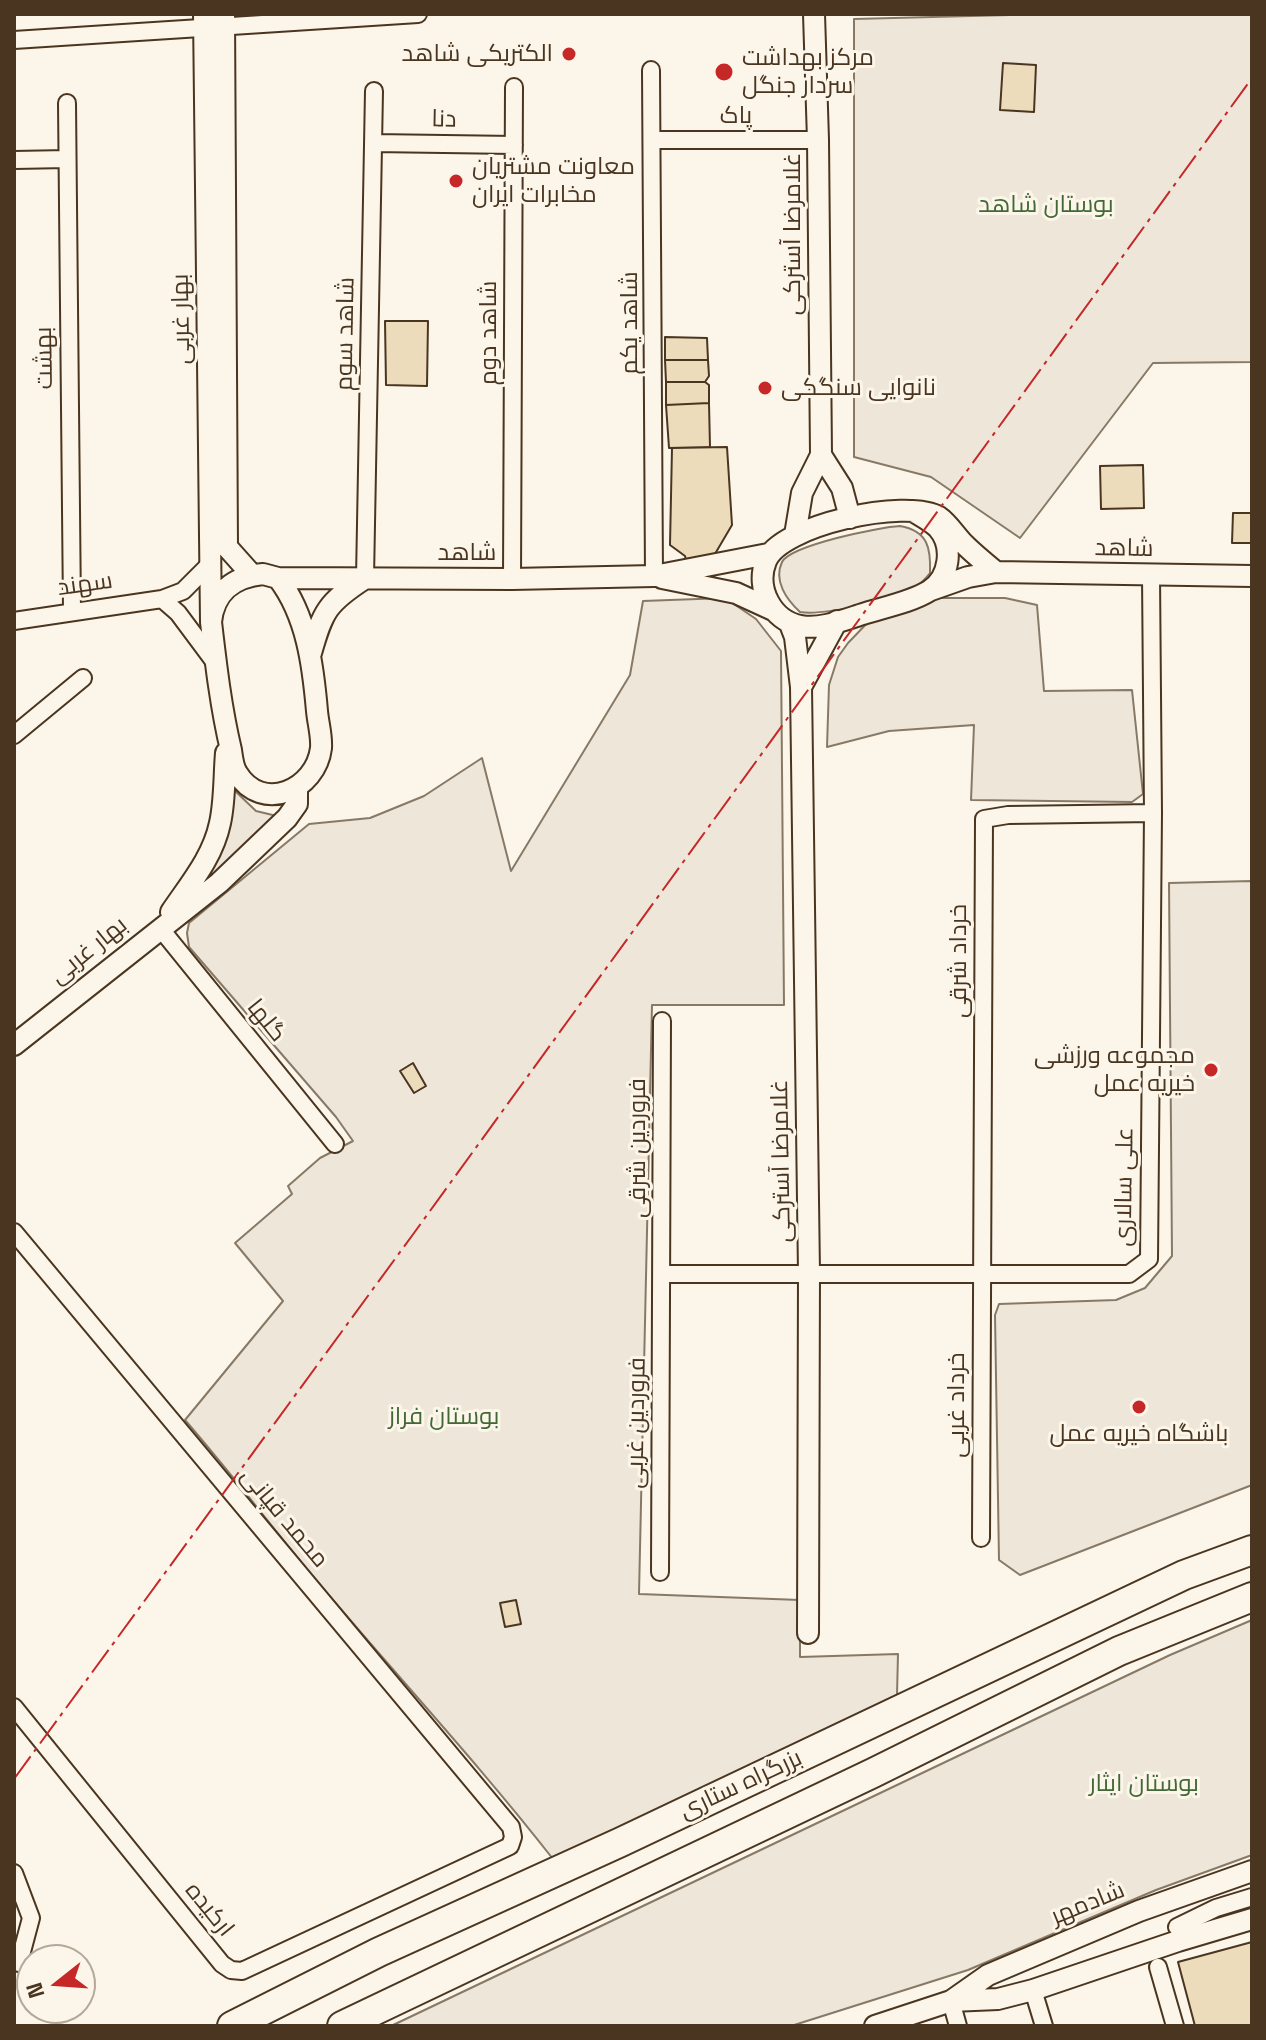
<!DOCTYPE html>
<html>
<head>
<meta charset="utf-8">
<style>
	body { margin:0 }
	#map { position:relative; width:1266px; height:2040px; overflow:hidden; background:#fbf6e9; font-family:"Space Grotesk",sans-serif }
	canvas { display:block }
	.frame { position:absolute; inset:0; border:16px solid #4a3520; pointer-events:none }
	.north { position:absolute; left:16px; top:1944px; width:80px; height:80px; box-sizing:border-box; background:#fbf6e9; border:2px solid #b4a999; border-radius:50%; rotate:253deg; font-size:22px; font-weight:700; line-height:32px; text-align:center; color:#4a3520 }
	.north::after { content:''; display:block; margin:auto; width:28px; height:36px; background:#c62828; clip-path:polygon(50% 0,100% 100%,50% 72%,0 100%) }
</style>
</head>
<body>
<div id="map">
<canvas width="1266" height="2040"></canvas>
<div class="frame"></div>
<div class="north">N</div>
</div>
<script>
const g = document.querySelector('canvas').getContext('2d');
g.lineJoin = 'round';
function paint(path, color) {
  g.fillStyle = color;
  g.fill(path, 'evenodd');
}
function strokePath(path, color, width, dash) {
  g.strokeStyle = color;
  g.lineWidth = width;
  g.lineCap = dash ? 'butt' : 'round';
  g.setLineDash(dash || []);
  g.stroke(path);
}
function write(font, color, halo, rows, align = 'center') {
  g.font = font + ' "Space Grotesk",Cairo,sans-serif';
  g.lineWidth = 6;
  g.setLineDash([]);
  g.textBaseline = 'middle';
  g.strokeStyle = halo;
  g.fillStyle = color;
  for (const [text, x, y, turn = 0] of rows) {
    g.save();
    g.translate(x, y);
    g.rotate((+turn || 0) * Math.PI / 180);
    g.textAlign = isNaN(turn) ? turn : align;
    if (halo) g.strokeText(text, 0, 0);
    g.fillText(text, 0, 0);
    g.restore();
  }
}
const green = new Path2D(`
	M 1049,14 L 1252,14 L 1252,362 L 1153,363 L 1020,538 L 931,477 L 854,457 L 854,19 Z
	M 900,526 C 928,531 931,548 930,573 C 926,578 922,583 916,586 C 894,599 825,616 800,612 C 787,600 773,581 782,562 C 791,545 880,527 900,526 Z
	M 725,598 L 756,619 L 781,651 L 784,1005 L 652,1005 L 639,1594 L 800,1600 L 800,1657 L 898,1654 L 897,1695 L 553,1859 C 478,1763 395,1674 316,1580 C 272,1527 230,1472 185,1420 L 283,1301 L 235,1243 L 292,1194 L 288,1186 L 320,1158 L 353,1141 L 336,1117 L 189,947 L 187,933 L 189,923 L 309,824 L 370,818 L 424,796 L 482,758 L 511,871 L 630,675 L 643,601 Z
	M 938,598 L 1005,598 L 1037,605 L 1044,691 L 1132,690 L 1143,794 L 1132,802 L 971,800 L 974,725 L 889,731 L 827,747 L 829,685 L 838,657 L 848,643 L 872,618 Z
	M 232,788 L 256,811 L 281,817 L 188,901 Z
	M 1252,881 L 1252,1485 L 1020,1575 L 999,1560 L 995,1315 L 999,1304 L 1116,1300 L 1145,1288 L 1172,1256 L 1169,883 Z
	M 1252,1620 L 1252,1855 L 1156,1890 L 968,1970 L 791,2026 L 391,2026 L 1170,1655 Z`);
paint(green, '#ede6d9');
strokePath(green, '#887966', 2);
const building = new Path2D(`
	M 1003,63 L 1036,65 L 1034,112 L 1000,110 Z
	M 385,321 L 428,321 L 427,386 L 386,385 Z
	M 665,337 L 707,338 L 708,360 L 665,360 Z
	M 665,360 L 708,360 L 709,376 L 705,382 L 666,382 Z
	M 666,382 L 705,382 L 709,385 L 709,403 L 666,405 Z
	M 709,403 L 710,447 L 669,448 L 666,405 Z
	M 727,447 L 732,525 L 712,559 L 686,560 L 685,556 L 670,545 L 672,448 Z
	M 1143,465 L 1144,508 L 1101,509 L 1100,466 Z
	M 1233,513 L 1252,513 L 1252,543 L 1232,543 Z
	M 413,1063 L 426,1086 L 414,1093 L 400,1071 Z
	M 516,1600 L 521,1624 L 505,1627 L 500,1603 Z
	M 1252,1942 L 1252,2026 L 1195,2026 L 1178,1962 Z`);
paint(building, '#ecdcbc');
strokePath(building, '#4a3520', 2);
const minor = new Path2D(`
	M 14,40 L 418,14
	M 651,70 L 654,576
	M 67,103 L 72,611
	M 653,140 L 818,140
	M 374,143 L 514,145
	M 14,160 L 67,159
	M 365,578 L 374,91
	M 512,579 L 514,87
	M 162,599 L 178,613 L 216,664
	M 14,621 L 162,599 L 183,591 L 210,564
	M 14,735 L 83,678
	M 160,928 L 335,1144
	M 14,1232 L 511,1827 L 513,1837 L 510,1846 L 242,1971 L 231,1970 L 222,1964 L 14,1707
	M 663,1274 L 1129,1274 L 1149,1259 L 1153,813 L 1151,575
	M 981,1538 L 984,819 L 1008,815 L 1153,813
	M 660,1572 L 662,1021
	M 14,1873 L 31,1918 L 19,1963
	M 1177,1927 L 1216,1908 L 1252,1897
	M 1158,1967 L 1175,2026
	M 1033,1990 L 1044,2026
	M 951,2001 L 958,2026`);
const tertiary = new Path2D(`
	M 204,14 L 211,622
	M 224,14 L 227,547 L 252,575
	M 821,455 L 842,488 L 850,518
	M 913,511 C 921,516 931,521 938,528 C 954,546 950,578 929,591 C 911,602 885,607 866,613 C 846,619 821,630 801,626 C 772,621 755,588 766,561 C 780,525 906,498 939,517 C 948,523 956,536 964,544 C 974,554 985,563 996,572
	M 795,535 L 802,493 L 821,455 L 818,140 L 814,14
	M 263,574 L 278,578 C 307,616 313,665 317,711 C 318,723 322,736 321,748 C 316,790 262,814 237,773 C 233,767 232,757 231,750 C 221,708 216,665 211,622 C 214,592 233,577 263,574 Z
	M 278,578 L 512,579 L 654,576 L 768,554
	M 662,578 L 736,593 L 773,610
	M 931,590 L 968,577 L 996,572 L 1252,576
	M 790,624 L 795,637 L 801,687 L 809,1273 L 808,1633
	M 311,653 C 323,611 327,603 364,579
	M 801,687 L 837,621
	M 171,912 C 190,884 213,857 220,823 C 225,801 224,776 226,753
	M 14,1045 L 219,883 L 287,818 L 297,804 L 297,789
	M 951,2001 L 998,1999 L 1033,1990 L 1178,1941 L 1252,1919
	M 875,2026 L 951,2001 L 988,1975 L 1139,1911 L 1252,1871`);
const trunk = new Path2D(`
	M 232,2026 L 379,1952 L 621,1842 L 1184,1575 L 1252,1550
	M 342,2026 L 873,1773 L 1119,1651 L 1252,1597`);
strokePath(minor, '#4a3520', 20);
strokePath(tertiary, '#4a3520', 24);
strokePath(trunk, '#4a3520', 32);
strokePath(minor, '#fbf6e9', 16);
strokePath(tertiary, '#fbf6e9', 20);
strokePath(trunk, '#fbf6e9', 28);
strokePath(new Path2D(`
	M 14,1779 L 414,1233 L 1252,78`), '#c62828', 2, [28, 6, 4, 6]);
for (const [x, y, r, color] of [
	[569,54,8,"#c62828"],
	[724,72,10,"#c62828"],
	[456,181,8,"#c62828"],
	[765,388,8,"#c62828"],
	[1211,1070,8,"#c62828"],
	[1139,1407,8,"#c62828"]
]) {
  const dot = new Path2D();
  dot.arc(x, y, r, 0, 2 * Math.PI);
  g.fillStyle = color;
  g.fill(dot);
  strokePath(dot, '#fbf6e9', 3);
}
write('24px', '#4a3520', '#fbf6e9', [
	["الکتریکی شاهد",553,54,"right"],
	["مرکز بهداشت",742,58],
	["سردار جنگل",742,86],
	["معاونت مشتریان",472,167],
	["مخابرات ایران",472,195],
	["نانوایی سنگکی",781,388],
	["مجموعه ورزشی",1195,1056,"right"],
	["خیریه عمل",1195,1084,"right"],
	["باشگاه خیریه عمل",1139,1434,"center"]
], 'left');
write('24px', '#4a3520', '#fbf6e9', [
	["پاک",736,116],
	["دنا",444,120,1],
	["غلامرضا آسترکی",793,234,-90],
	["بهار غربی",182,319,-91],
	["شاهد یکم",630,323,-90],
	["شاهد دوم",489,333,-90],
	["شاهد سوم",346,334,-89],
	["بهشت",45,358,-91],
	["شاهد",1124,549,1],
	["شاهد",467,553],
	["سهند",85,585,-8],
	["بهار غربی",89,951,-39],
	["خرداد شرقی",959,961,-90],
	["گلها",266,1021,51],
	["فروردین شرقی",638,1148,-90],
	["غلامرضا آسترکی",782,1161,-91],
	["علی سالاری",1125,1187,-89],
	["خرداد غربی",957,1405,-90],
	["فروردین غربی",637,1423,-89],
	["محمد قپانی",284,1518,50],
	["بزرگراه ستاری",741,1785,-25],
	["شادمهر",1088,1904,-22],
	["ارکیده",209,1910,51]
]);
write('24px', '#436837', '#fbf6e9', [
	["بوستان شاهد",1046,205],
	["بوستان فراز",444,1417],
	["بوستان ایثار",1144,1784]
]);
</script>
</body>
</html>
